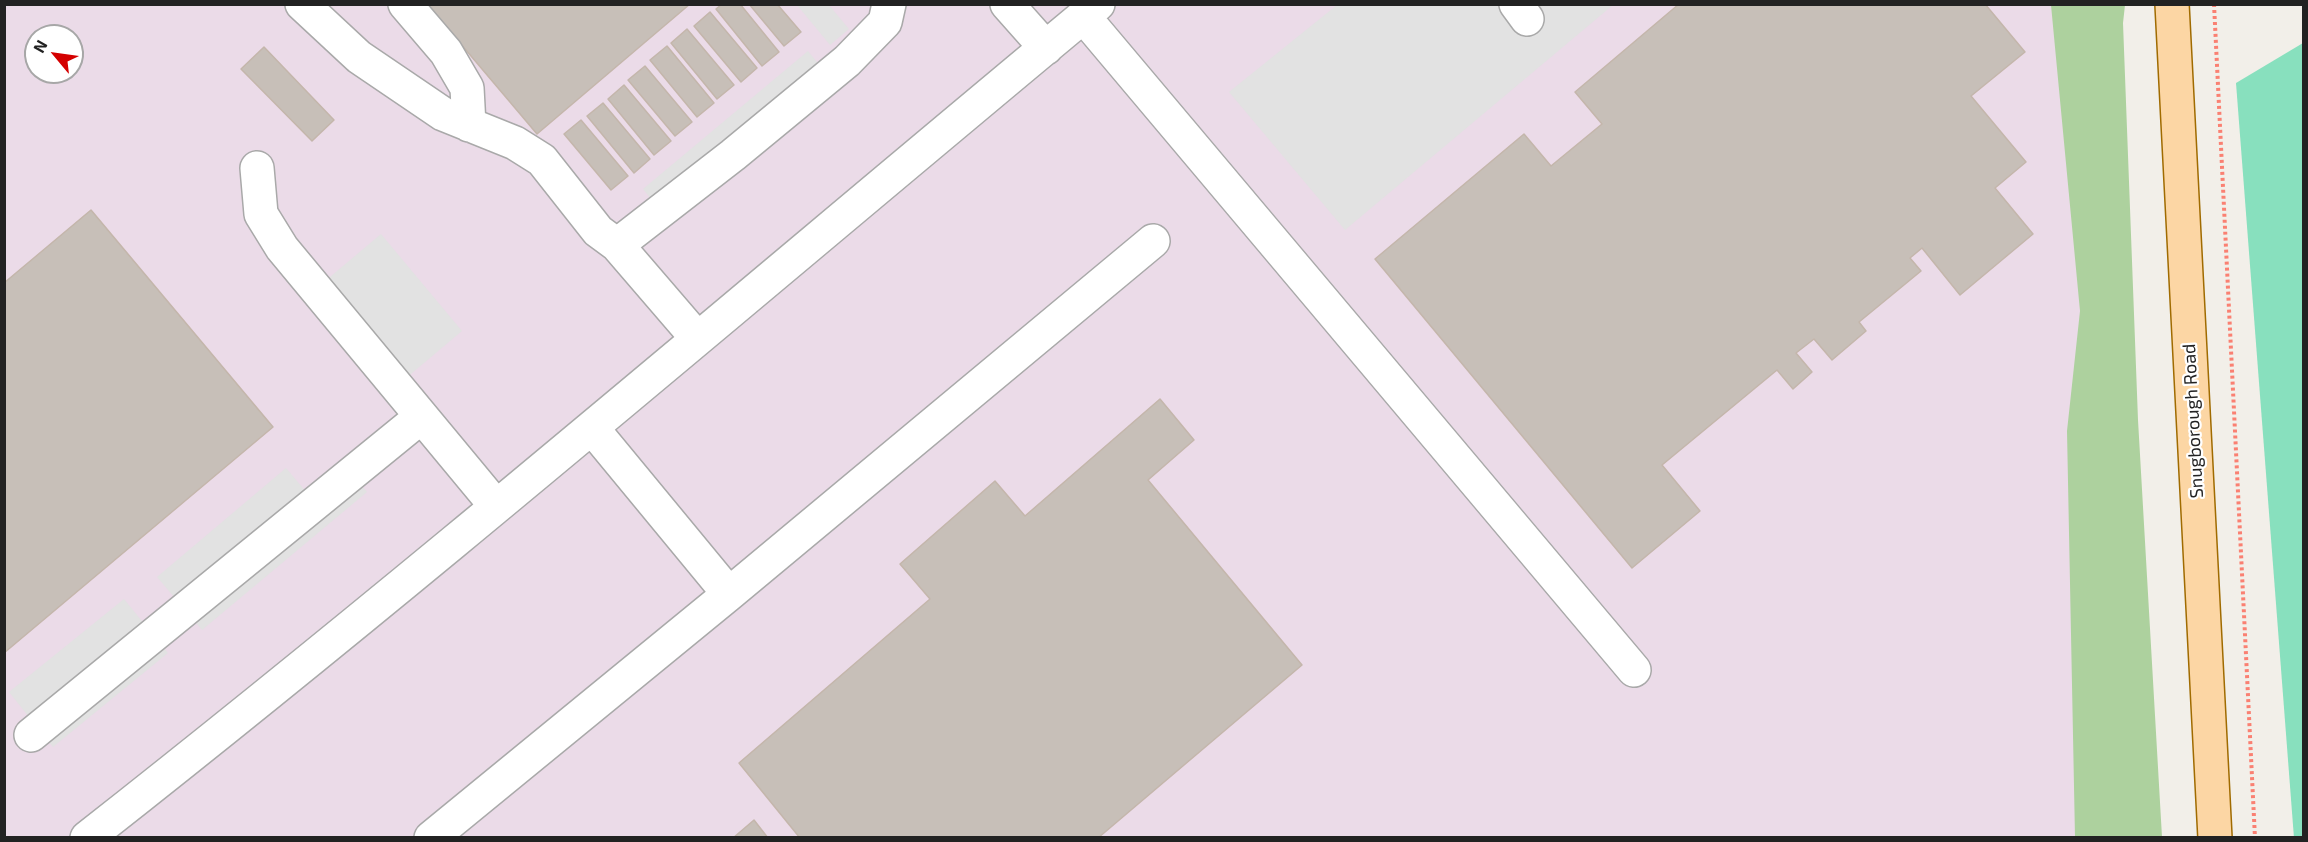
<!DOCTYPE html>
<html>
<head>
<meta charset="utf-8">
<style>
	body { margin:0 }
	#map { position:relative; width:2308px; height:842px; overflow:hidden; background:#f2efe9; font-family:"Exo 2",sans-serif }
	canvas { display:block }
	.frame { position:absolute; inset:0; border:6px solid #222; pointer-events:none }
	.north { position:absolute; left:24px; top:24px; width:60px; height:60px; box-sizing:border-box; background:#fff; border:2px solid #a7a7a7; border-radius:50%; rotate:299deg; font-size:16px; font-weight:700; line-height:24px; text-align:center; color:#222 }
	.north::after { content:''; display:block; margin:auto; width:21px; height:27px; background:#d40000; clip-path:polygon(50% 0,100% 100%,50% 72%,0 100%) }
</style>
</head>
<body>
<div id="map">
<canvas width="2308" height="842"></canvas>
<div class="frame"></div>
<div class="north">N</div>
</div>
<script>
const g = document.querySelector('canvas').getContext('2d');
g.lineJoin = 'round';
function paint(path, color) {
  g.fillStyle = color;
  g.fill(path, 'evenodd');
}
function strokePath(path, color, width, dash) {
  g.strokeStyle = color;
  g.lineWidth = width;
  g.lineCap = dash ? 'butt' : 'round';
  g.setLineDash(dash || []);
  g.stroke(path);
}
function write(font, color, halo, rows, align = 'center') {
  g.font = font + ' "Exo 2",sans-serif';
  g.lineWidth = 4.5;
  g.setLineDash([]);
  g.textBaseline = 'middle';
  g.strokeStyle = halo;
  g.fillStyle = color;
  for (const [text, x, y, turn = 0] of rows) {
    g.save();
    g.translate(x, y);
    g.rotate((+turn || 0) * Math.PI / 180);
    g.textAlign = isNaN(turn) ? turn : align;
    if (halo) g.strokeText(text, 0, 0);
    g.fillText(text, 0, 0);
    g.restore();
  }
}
paint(new Path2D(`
	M 5,5 L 2103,5 L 2136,837 L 5,838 ZM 36,36 L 72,36 L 72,72 L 36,72 Z`), '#ebdbe8');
paint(new Path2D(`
	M 2051,5 L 2125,5 L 2123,23 L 2138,420 L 2162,837 L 2075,837 L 2067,431 L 2080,311 Z`), '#add19e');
paint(new Path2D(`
	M 2303,43 L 2304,837 L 2294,838 L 2236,83 Z`), '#88e0be');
paint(new Path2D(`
	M 797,5 L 829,5 L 849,29 L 830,45 Z
	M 1337,5 L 1613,5 L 1345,230 L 1229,92 Z
	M 808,51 L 821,67 L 656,205 L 643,189 Z
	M 381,234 L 462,331 L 405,379 L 324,282 Z
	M 286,468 L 319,507 L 355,478 L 367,492 L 202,630 L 157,577 Z
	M 124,599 L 168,653 L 53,747 L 9,692 Z`), '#e2e2e2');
const building = new Path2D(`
	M 427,4 L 690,4 L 537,134 Z
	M 722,4 L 740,4 L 779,52 L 762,66 L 716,9 Z
	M 749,4 L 777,4 L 801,32 L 784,46 Z
	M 1679,4 L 1985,4 L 2025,52 L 1971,96 L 2026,162 L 1995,188 L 2033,234 L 1960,295 L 1922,248 L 1910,258 L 1921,271 L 1859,322 L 1866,331 L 1832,360 L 1814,339 L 1796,353 L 1812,372 L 1793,389 L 1777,370 L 1662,465 L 1700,511 L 1632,568 L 1375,259 L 1524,134 L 1551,166 L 1602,124 L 1575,92 Z
	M 710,12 L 757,68 L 741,82 L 694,26 Z
	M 687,29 L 734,85 L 717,99 L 671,43 Z
	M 667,46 L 714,103 L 697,117 L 650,60 Z
	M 264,47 L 334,120 L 312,141 L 241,69 Z
	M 645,66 L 692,122 L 675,136 L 628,80 Z
	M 624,85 L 671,141 L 654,155 L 608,99 Z
	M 603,103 L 650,159 L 634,173 L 587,116 Z
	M 581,120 L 628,176 L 611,190 L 564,134 Z
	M 91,210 L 273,427 L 4,653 L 4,283 Z
	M 1160,399 L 1194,440 L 1148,480 L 1302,665 L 1098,838 L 800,838 L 739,763 L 930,599 L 900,564 L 995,481 L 1025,516 Z
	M 754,820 L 768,838 L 733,838 Z`);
paint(building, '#c7bfb8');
strokePath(building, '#c4b6ab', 1.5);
const minor = new Path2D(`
	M 302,4 L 359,57 L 443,114 L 515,143 L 542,160 L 598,231 L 617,245 L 697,338
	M 405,4 L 446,52 L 467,88 L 469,125
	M 1007,4 L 1046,48
	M 1516,4 L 1527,19
	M 1084,17 L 1634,670
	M 257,168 L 261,214 L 282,248 L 496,506
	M 617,245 L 733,155 L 847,61 L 885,22 L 889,4
	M 592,428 L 729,594
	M 31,735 L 421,417
	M 87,838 C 431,568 762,283 1098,4
	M 431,838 L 729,594 L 1153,241`);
const major = new Path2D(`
	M 2172,4 L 2215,838`);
strokePath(minor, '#a9a9a9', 36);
strokePath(major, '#a06b00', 36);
strokePath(new Path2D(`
	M 2214,4 L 2255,838`), '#fa8072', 4, [3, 3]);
strokePath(minor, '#fff', 33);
strokePath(major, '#fcd6a4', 33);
write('18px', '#222', '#fff', [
	["Snugborough Road",2193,421,-93]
]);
</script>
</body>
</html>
